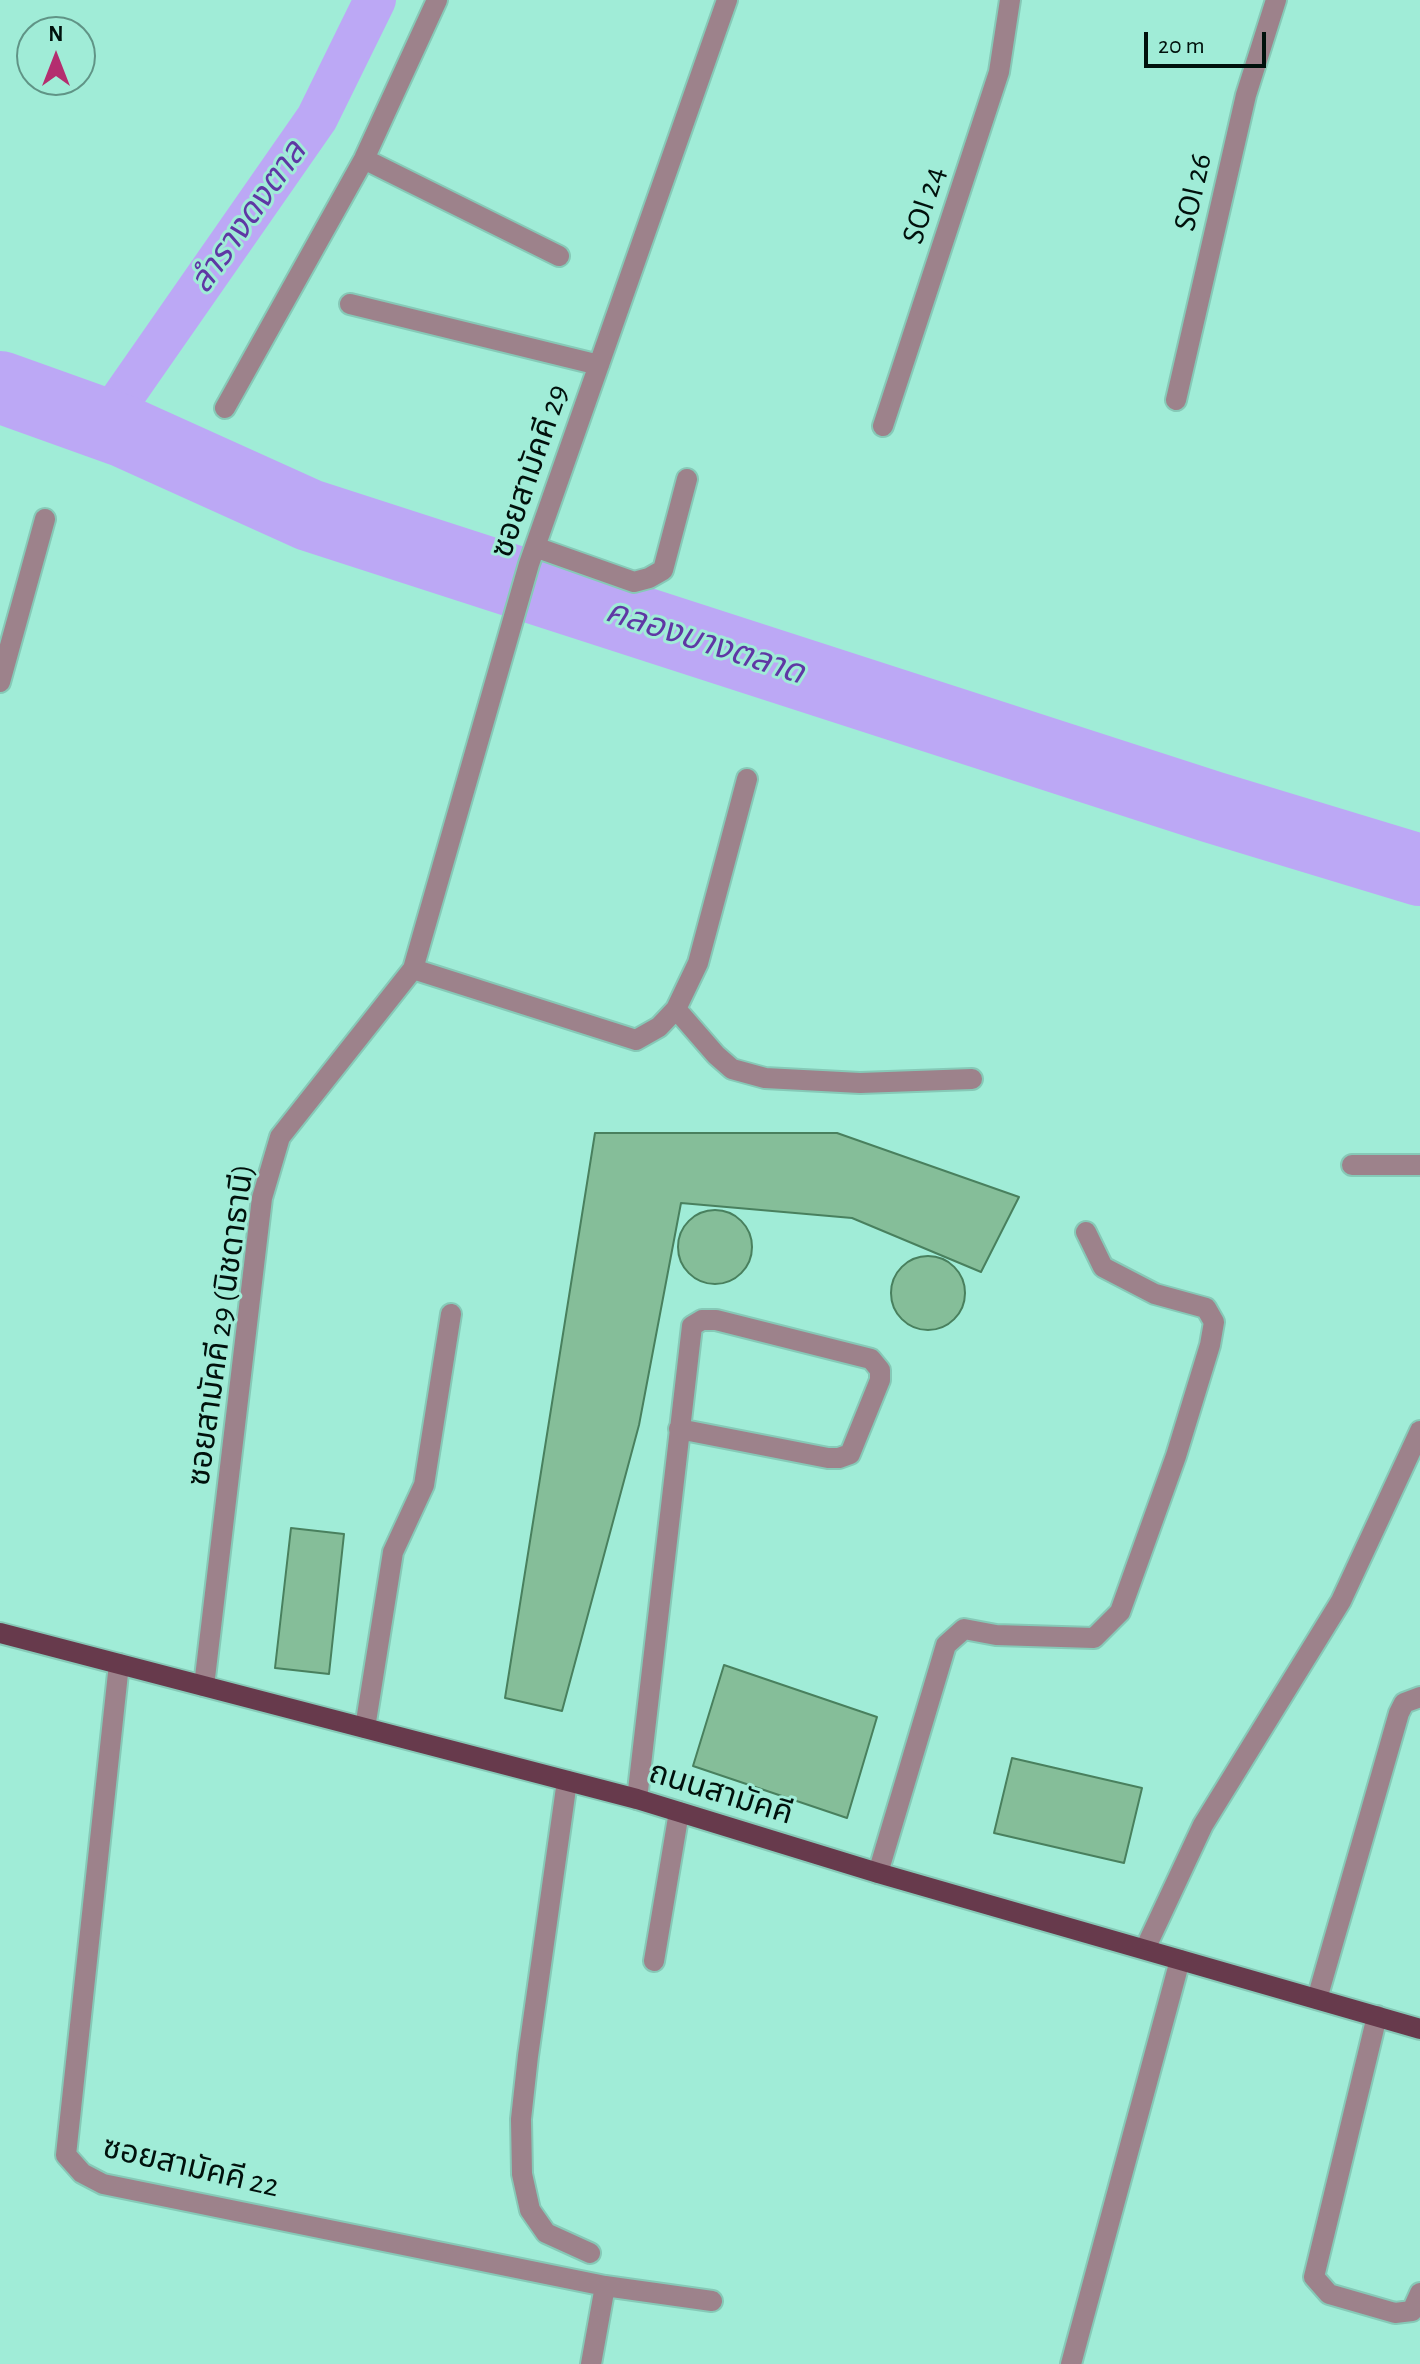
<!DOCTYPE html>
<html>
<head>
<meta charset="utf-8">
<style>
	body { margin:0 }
	#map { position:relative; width:1420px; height:2364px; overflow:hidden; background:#a0ecd7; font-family:"Alegreya Sans",sans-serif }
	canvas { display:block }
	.north { position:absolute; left:16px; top:16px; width:80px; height:80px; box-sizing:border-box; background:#a0ecd7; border:2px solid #609486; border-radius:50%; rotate:0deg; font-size:22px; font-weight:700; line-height:32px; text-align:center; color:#00110c }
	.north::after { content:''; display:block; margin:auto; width:28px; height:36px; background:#b42d6f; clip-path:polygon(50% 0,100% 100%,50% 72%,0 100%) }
	.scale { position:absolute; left:1144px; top:32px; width:122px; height:36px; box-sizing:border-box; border:4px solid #00110c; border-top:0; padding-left:10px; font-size:24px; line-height:28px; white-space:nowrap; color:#00110c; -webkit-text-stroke:6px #a0ecd7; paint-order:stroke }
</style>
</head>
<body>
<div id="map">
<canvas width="1420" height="2364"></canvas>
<div class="north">N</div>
<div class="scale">20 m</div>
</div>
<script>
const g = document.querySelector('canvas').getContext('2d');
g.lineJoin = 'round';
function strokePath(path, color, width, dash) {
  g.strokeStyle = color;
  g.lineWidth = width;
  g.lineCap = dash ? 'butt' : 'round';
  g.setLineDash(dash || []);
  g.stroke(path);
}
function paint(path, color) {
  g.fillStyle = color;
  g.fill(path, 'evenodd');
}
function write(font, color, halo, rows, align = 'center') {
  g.font = font + ' "Alegreya Sans","Noto Sans Thai",sans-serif';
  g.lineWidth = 6;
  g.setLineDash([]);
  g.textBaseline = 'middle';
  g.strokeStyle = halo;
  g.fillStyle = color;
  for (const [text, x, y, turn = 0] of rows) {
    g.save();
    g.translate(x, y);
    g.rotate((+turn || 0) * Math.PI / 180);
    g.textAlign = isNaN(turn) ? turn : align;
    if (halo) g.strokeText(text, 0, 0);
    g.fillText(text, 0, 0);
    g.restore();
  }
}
strokePath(new Path2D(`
	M 104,424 L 317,118 L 375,0`), '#bca8f5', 42);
strokePath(new Path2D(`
	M 0,387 L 123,431 L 309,515 L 1212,807 L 1420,870`), '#bca8f5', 72);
const building = new Path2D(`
	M 595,1133 L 837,1133 L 1019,1197 L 981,1272 L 852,1218 L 681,1203 L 639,1425 L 562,1711 L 505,1698 Z
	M678 1247a37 37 0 1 1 74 0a37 37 0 1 1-74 0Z
	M891 1293a37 37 0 1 1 74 0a37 37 0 1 1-74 0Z
	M 291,1528 L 344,1534 L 329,1674 L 275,1668 Z
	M 724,1665 L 877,1717 L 847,1818 L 693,1766 Z
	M 1012,1758 L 1142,1788 L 1124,1863 L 994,1833 Z`);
paint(building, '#85be99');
strokePath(building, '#49805e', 2);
const minor = new Path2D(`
	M 364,159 L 559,256
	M 350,304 L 599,365
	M 1176,400 L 1246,95 L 1276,0
	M 225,408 L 364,159 L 437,0
	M 883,426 L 999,72 L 1010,0
	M 535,547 L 634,582 L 649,578 L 663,570 L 687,479
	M 0,682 L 45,519
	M 413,969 L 636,1040 L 659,1027 L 676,1009 L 698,963 L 747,779
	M 676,1009 L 716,1055 L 732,1069 L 765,1078 L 860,1083 L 972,1079
	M 1352,1165 L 1420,1165
	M 119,1664 L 66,2155 L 82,2173 L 103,2184 L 605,2286 L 712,2301
	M 204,1686 L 262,1198 L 280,1137 L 413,969 L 529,564 L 727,0
	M 365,1728 L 393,1552 L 424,1485 L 451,1314
	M 567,1781 L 528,2056 L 521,2119 L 522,2174 L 530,2210 L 546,2233 L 590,2253
	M 637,1799 L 692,1326 L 702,1320 L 716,1320 L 871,1359 L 880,1370 L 880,1380 L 850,1454 L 839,1458 L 828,1458 L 679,1429
	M 878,1873 L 946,1645 L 964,1629 L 996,1635 L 1094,1638 L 1120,1612 L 1176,1456 L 1210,1345 L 1214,1322 L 1206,1308 L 1155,1294 L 1103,1267 L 1086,1232
	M 1145,1949 L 1203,1825 L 1341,1601 L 1420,1431
	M 654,1961 L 679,1812
	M 1317,1999 L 1399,1713 L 1404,1703 L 1420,1697
	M 1377,2016 L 1314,2277 L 1329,2294 L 1395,2313 L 1412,2311 L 1420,2293
	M 591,2364 L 605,2286
	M 1071,2364 L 1180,1960`);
const major = new Path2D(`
	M 0,1633 L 637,1799 L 878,1873 L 1420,2029`);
strokePath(minor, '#86c9b7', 24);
strokePath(major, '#86c9b7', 24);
strokePath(minor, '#9d828b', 20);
strokePath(major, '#673a4c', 20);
write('32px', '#00110c', '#a0ecd7', [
	["SOI 26",1193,192,-77],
	["SOI 24",924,205,-72],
	["ซอยสามัคคี 29",530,471,-71],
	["ซอยสามัคคี 29 (นิชดาธานี)",221,1325,-82],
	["ถนนสามัคคี",721,1793,17],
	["ซอยสามัคคี 22",191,2167,13]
]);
write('italic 34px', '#5f37a4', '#a0ecd7', [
	["ลำรางดงตาล",248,217,-55],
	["คลองบางตลาด",705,642,18]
]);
</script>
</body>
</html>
